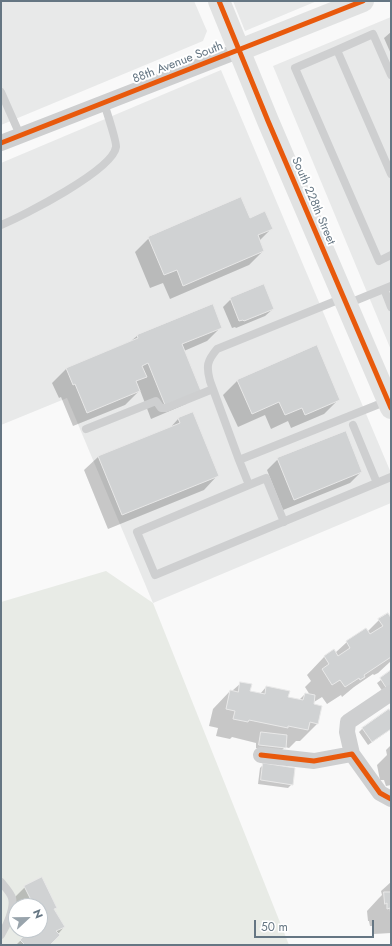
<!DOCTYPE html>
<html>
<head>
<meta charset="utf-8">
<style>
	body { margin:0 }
	#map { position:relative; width:392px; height:946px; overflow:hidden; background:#f9f9f9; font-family:Jost,sans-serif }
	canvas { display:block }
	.frame { position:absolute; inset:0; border:2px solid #657683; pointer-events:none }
	.north { position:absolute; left:8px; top:898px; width:40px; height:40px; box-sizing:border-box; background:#fff; border:1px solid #c1c8cd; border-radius:50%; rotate:68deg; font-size:11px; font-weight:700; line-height:16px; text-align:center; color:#657683 }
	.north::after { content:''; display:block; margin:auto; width:14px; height:18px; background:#99a4ac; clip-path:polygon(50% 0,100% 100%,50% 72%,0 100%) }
	.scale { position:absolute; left:254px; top:920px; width:120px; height:18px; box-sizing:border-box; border:2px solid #657683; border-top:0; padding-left:5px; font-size:12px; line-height:14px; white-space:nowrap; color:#657683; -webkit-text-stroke:3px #fff; paint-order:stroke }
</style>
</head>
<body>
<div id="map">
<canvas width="392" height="946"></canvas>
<div class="frame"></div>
<div class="north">N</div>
<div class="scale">50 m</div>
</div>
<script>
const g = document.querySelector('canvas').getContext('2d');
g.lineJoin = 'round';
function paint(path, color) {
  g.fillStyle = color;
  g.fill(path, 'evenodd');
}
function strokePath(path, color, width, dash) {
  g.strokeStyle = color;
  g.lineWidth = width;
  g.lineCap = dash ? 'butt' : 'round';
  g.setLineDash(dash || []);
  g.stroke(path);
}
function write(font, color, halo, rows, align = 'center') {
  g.font = font + ' Jost,sans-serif';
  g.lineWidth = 4;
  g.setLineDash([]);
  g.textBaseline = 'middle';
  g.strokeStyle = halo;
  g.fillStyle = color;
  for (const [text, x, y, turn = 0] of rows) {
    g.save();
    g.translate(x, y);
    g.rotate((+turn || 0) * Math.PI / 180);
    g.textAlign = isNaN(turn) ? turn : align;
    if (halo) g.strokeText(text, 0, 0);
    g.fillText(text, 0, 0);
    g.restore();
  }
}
paint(new Path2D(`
	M 1,1 L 194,1 L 207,31 L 203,41 L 1,125 Z
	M 233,1 L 317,1 L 245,31 Z
	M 391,17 L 391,350 L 273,66 Z
	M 221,70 L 391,473 L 391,503 L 153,603 L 67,398 L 1,425 L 1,163 Z`), '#e8e9e9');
paint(new Path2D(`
	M 106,571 L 153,603 L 289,945 L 1,945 L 1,602 ZM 16,906 L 40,906 L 40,930 L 16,930 Z`), '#e8ebe6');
paint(new Path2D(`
	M 391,32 L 391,54 L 384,38 Z
	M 250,219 L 271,229 L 259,241 L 263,251 L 249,265 L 170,299 L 163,283 L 150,288 L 135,252 L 149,238 Z
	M 231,299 L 273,309 L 265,316 L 236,328 L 235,327 L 232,328 L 223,307 Z
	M 212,305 L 221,327 L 207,341 L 184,351 L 200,390 L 186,404 L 151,419 L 140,390 L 125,405 L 73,426 L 61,397 L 59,398 L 52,383 L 66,369 L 131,341 L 137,336 Z
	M 237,381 L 338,400 L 324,414 L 291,428 L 288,421 L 271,429 L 265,415 L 238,427 L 223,395 Z
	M 178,419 L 217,476 L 204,490 L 108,529 L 84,470 L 98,457 L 170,428 Z
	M 278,459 L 361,472 L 350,483 L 283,510 L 267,470 Z
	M 379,620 L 391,620 L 391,661 L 378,673 L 374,675 L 373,674 L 354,687 L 342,697 L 341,695 L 327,704 L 322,697 L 314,702 L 313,700 L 312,705 L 317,724 L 300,741 L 296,741 L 289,748 L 285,747 L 281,751 L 256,748 L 256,743 L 232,737 L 230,739 L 216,736 L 218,728 L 209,726 L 213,709 L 230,691 L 232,691 L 241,683 L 249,691 L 260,694 L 266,687 L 287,697 L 299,700 L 305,694 L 310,695 L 305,687 L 311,681 L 307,675 L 324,657 L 334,651 L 335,653 L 347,642 L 367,632 Z
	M 391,672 L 391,686 L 383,692 L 377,683 Z
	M 391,714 L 391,729 L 368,745 L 359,732 L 362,729 Z
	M 391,745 L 391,785 L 386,786 L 384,780 L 380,780 L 377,765 L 387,755 L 386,750 Z
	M 264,764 L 292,784 L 288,788 L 258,784 L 260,768 Z
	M 391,882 L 391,933 L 374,934 L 373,926 L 370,926 L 369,921 L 368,921 L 367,911 L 379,898 L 382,895 L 381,891 Z
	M 25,887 L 55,908 L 54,909 L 64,927 L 49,945 L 16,945 L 31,930 L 40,930 L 40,906 L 18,906 L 14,898 Z`), '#0003');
const building = new Path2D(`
	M 241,197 L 250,218 L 265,211 L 273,229 L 258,235 L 264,251 L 183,286 L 177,270 L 164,275 L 148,237 Z
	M 264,284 L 274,309 L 244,321 L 243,320 L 239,321 L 230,298 Z
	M 213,304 L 222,328 L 182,344 L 201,391 L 165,405 L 148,363 L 142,366 L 147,377 L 136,381 L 140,391 L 87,413 L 75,384 L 73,385 L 66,368 L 138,338 L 137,335 Z
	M 317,345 L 340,400 L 305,415 L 302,408 L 285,415 L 279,402 L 252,414 L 237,380 Z
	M 193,412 L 219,476 L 122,515 L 98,456 L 180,423 L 178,418 Z
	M 346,431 L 362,472 L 294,500 L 277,458 Z
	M 388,613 L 391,618 L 391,657 L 364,675 L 365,677 L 360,680 L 359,678 L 345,687 L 340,680 L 332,685 L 322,669 L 329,664 L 324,656 L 334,649 L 338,656 L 350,648 L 346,641 L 366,628 L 370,634 L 383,626 L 378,619 Z
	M 391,670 L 391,686 L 387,689 L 380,678 Z
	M 240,682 L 252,684 L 250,691 L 265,694 L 266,686 L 290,691 L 288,697 L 303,700 L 305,693 L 315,695 L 314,704 L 322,706 L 318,724 L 310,722 L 308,730 L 288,726 L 288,728 L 249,720 L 248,722 L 233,719 L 235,711 L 226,709 L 230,690 L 238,692 Z
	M 389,709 L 391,712 L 391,729 L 372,742 L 362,728 Z
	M 261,732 L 287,735 L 286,748 L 259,745 Z
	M 263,763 L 295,768 L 293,785 L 261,780 Z
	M 42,877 L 57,908 L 54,909 L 65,927 L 56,931 L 60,935 L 50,945 L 25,945 L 20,940 L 30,930 L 40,930 L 40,920 L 42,918 L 40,916 L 40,906 L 34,906 L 24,886 Z
	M 384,892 L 391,892 L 391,917 L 390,908 L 387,909 L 387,903 L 385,904 Z`);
paint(building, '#d0d2d3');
strokePath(building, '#e8e8e8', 1);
strokePath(new Path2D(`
	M 337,50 L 295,68 L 379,261 L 391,255
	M 391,75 L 373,34 L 337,50 L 391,174
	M 1,92 L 20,135
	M 1,225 C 23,216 113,170 116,147 C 117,142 106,110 104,103
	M 384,289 L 391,307
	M 343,298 L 217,349 C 207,361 206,366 210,381 L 239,460 L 387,401
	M 347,304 L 391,286
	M 353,425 L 377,483
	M 86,429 L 156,401 L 161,408 L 166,408 L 213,389
	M 239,460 L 249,485 L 137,532 L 155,575 L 391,477
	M 249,485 L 266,478 L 284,522
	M 1,882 C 4,886 11,893 12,898 C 15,908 6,927 1,935`), '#cecfd0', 8);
strokePath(new Path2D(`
	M 1,143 L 240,50
	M 352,754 L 347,732 L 348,722 L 391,693
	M 261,755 L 314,761 L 352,754 L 380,793 L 391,799`), '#cecfd0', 16);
strokePath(new Path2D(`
	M 219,1 L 268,121 L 391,408
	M 240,50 L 363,1`), '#e1e2e2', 22);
strokePath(new Path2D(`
	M 219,1 L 268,121 L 391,408
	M 1,143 L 363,1
	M 261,755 L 314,761 L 352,754 L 380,793 L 391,799`), '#e8590c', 5);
write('12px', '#657683', '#fff', [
	["88th Avenue South",178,63,-21],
	["South 228th Street",313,201,67]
]);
</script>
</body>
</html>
